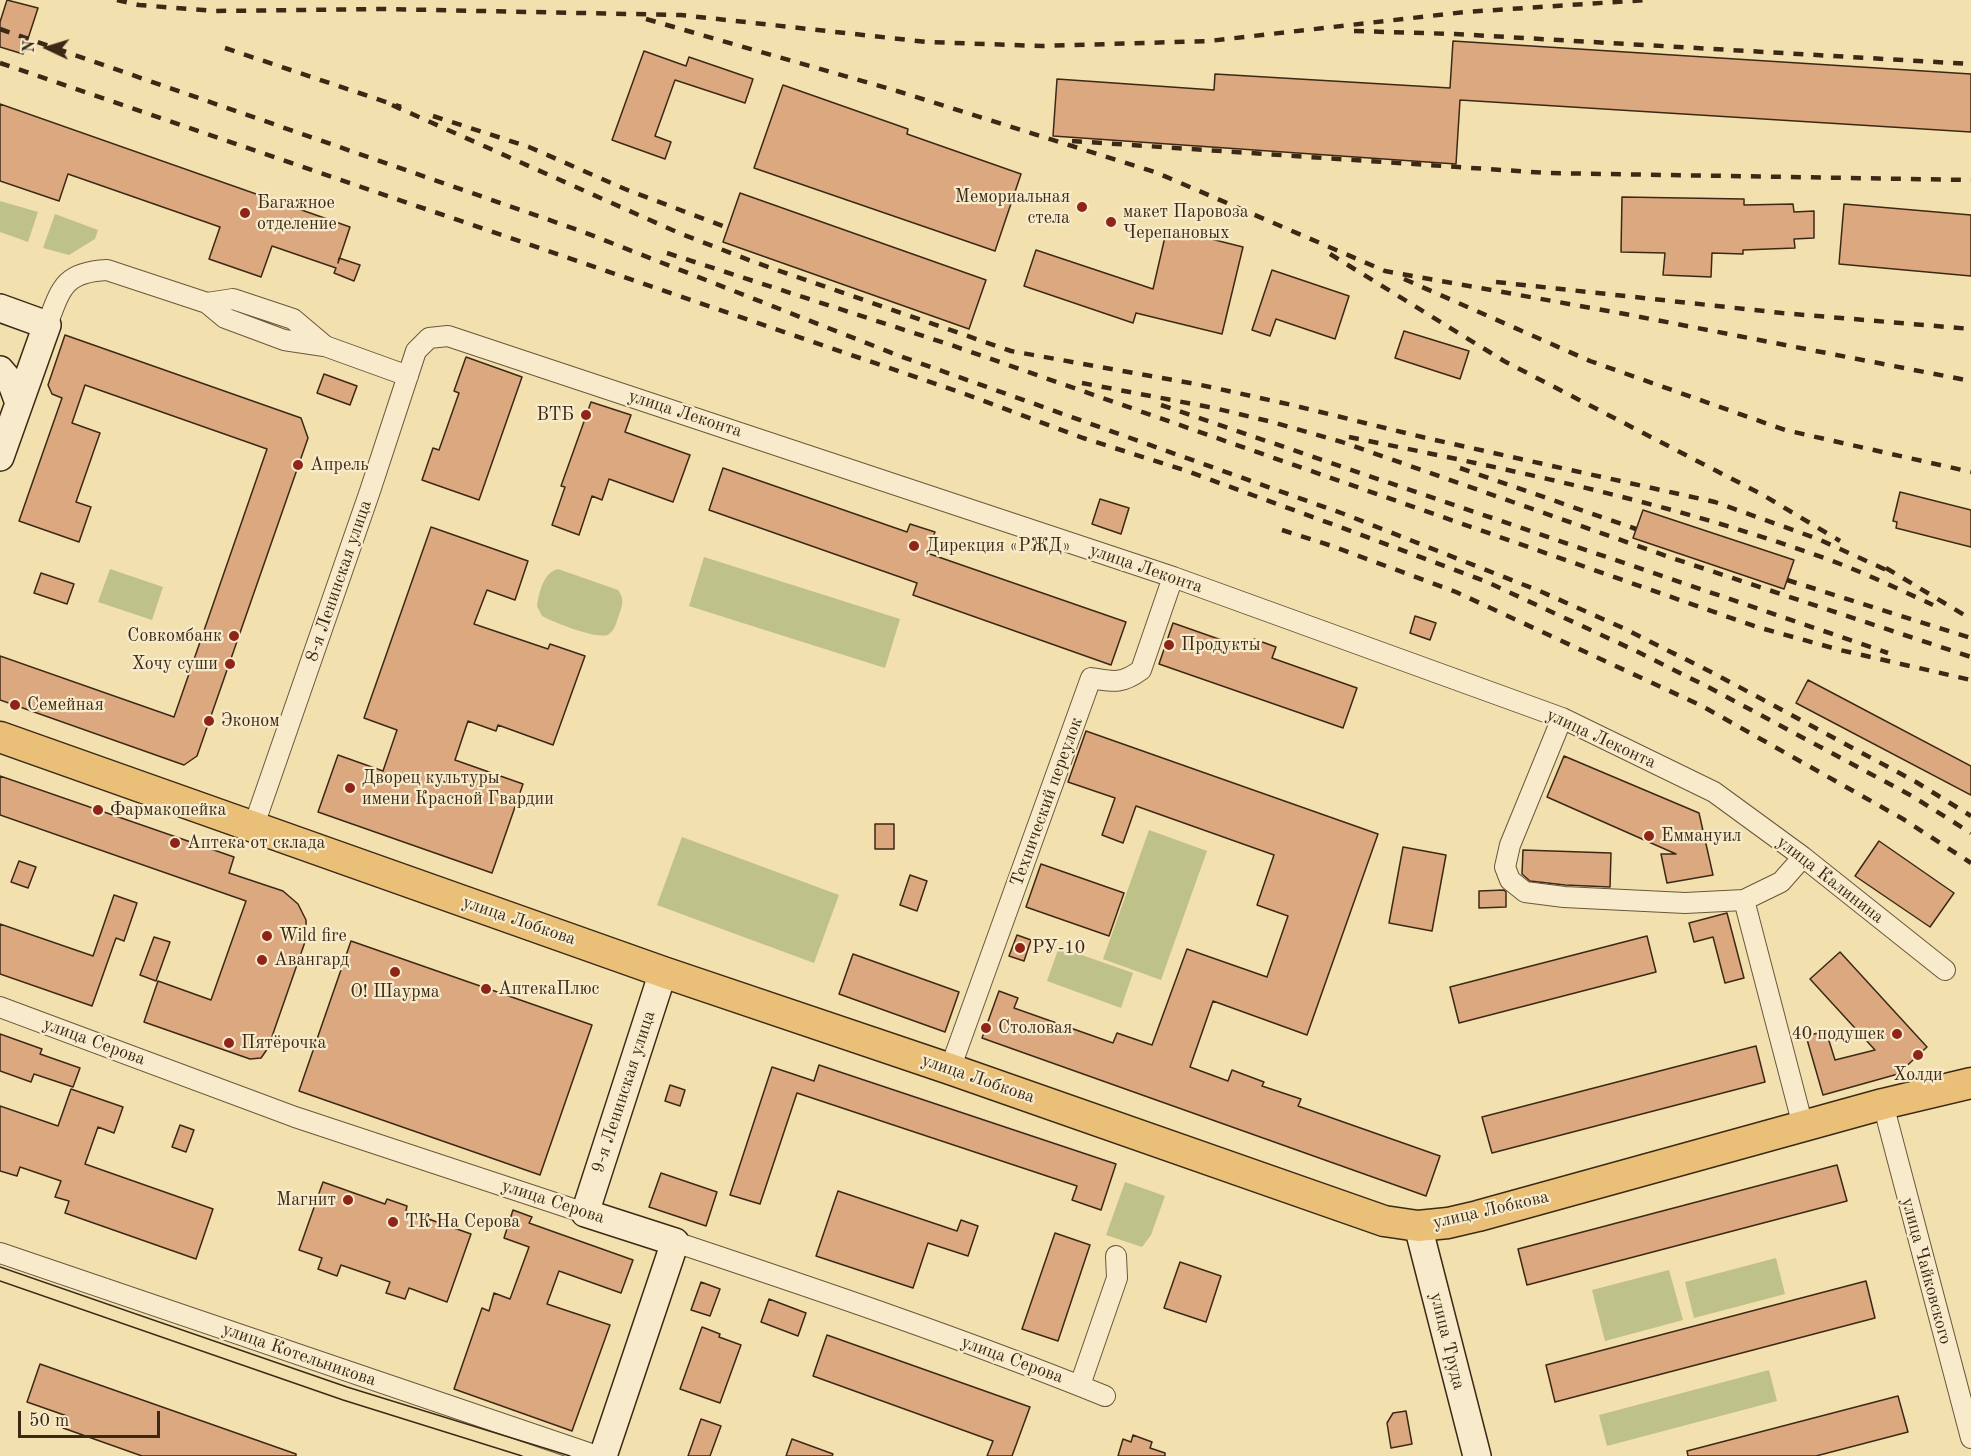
<!DOCTYPE html>
<html>
<head>
<meta charset="utf-8">
<style>
	body { margin:0 }
	#map { position:relative; width:1971px; height:1456px; overflow:hidden; background:#f3e0af; font-family:"Old Standard TT",serif }
	canvas { display:block }
	.north { position:absolute; left:18px; top:18px; width:60px; height:60px; -webkit-text-stroke:4px #f7ebcb; paint-order:stroke; rotate:274deg; font-size:16px; font-weight:700; line-height:24px; text-align:center; color:#3c2915 }
	.north::after { content:''; display:block; margin:auto; width:21px; height:27px; background:#3c2915; clip-path:polygon(50% 0,100% 100%,50% 72%,0 100%) }
	.scale { position:absolute; left:18px; top:1411px; width:142px; height:27px; box-sizing:border-box; border:3px solid #3c2915; border-top:0; padding-left:8px; font-size:18px; line-height:21px; white-space:nowrap; color:#3c2915; -webkit-text-stroke:4px #f7ebcb; paint-order:stroke }
</style>
</head>
<body>
<div id="map">
<canvas width="1971" height="1456"></canvas>
<div class="north">N</div>
<div class="scale">50 m</div>
</div>
<script>
const g = document.querySelector('canvas').getContext('2d');
g.lineJoin = 'round';
function paint(path, color) {
  g.fillStyle = color;
  g.fill(path, 'evenodd');
}
function strokePath(path, color, width, dash) {
  g.strokeStyle = color;
  g.lineWidth = width;
  g.lineCap = dash ? 'butt' : 'round';
  g.setLineDash(dash || []);
  g.stroke(path);
}
function write(font, color, halo, rows, align = 'center') {
  g.font = font + ' "Old Standard TT",serif';
  g.lineWidth = 4.5;
  g.setLineDash([]);
  g.textBaseline = 'middle';
  g.strokeStyle = halo;
  g.fillStyle = color;
  for (const [text, x, y, turn = 0] of rows) {
    g.save();
    g.translate(x, y);
    g.rotate((+turn || 0) * Math.PI / 180);
    g.textAlign = isNaN(turn) ? turn : align;
    if (halo) g.strokeText(text, 0, 0);
    g.fillText(text, 0, 0);
    g.restore();
  }
}
paint(new Path2D(`
	M 0,201 L 38,212 L 28,242 L 0,232 Z
	M 55,214 L 98,230 L 95,239 L 69,255 L 43,248 Z
	M 704,557 L 900,619 L 885,668 L 689,606 Z
	M 110,569 L 163,587 L 152,620 L 98,602 Z
	M 558,569 L 618,590 C 624,598 623,604 620,612 C 617,619 616,629 609,634 C 600,641 553,622 542,616 L 537,606 C 539,592 544,572 558,569 Z
	M 1149,830 L 1207,851 L 1161,980 L 1103,959 Z
	M 682,837 L 839,895 L 814,963 L 657,905 Z
	M 1059,947 L 1133,973 L 1121,1008 L 1047,981 Z
	M 1125,1182 L 1165,1196 L 1151,1235 L 1142,1247 L 1106,1235 Z
	M 1776,1258 L 1785,1294 L 1694,1318 L 1685,1282 Z
	M 1669,1270 L 1683,1320 L 1605,1341 L 1592,1290 Z
	M 1769,1370 L 1777,1401 L 1607,1446 L 1599,1415 Z`), '#bec188');
const building = new Path2D(`
	M 7,0 L 38,8 L 23,54 L 0,47 L 0,22 Z
	M 1453,41 L 1971,74 L 1971,132 L 1460,100 L 1456,164 L 1053,136 L 1057,79 L 1214,90 L 1215,74 L 1450,88 Z
	M 644,51 L 686,66 L 689,57 L 753,79 L 745,103 L 675,80 L 655,136 L 671,142 L 665,159 L 612,140 Z
	M 783,85 L 908,129 L 907,134 L 1021,174 L 995,251 L 754,168 Z
	M 0,104 L 350,227 L 338,263 L 339,258 L 360,265 L 354,281 L 334,273 L 336,268 L 272,246 L 261,277 L 209,259 L 220,227 L 68,174 L 59,201 L 0,181 Z
	M 740,193 L 986,280 L 969,329 L 723,242 Z
	M 1622,197 L 1744,199 L 1744,205 L 1793,204 L 1794,212 L 1814,211 L 1814,238 L 1794,239 L 1795,248 L 1743,250 L 1743,254 L 1712,253 L 1711,277 L 1663,275 L 1665,253 L 1621,252 Z
	M 1844,204 L 1971,215 L 1971,276 L 1839,264 Z
	M 1167,228 L 1243,247 L 1222,334 L 1136,313 L 1133,323 L 1024,286 L 1036,250 L 1153,289 Z
	M 1272,270 L 1349,296 L 1335,339 L 1276,319 L 1270,336 L 1252,330 Z
	M 1404,331 L 1469,351 L 1460,379 L 1395,358 Z
	M 65,335 L 301,418 L 308,438 L 197,756 L 184,765 L 0,700 L 0,656 L 174,717 L 267,449 L 85,385 L 72,423 L 100,433 L 76,502 L 91,507 L 79,542 L 19,521 L 62,398 L 52,394 L 48,385 Z
	M 466,357 L 522,377 L 479,500 L 422,480 L 433,448 L 439,450 L 459,393 L 454,391 Z
	M 324,374 L 357,386 L 350,405 L 317,393 Z
	M 591,402 L 631,415 L 625,432 L 690,455 L 673,502 L 609,479 L 602,500 L 592,496 L 579,535 L 552,525 L 565,487 L 561,486 Z
	M 723,468 L 907,532 L 910,524 L 935,532 L 927,553 L 1126,622 L 1111,665 L 913,595 L 917,583 L 709,510 Z
	M 1900,492 L 1971,510 L 1971,547 L 1896,528 L 1897,522 L 1893,521 Z
	M 1100,499 L 1129,508 L 1121,534 L 1092,524 Z
	M 1643,510 L 1794,560 L 1784,589 L 1633,538 Z
	M 431,527 L 528,561 L 515,600 L 487,590 L 474,624 L 548,649 L 550,644 L 585,656 L 553,745 L 498,725 L 496,731 L 468,721 L 455,760 L 523,784 L 492,873 L 318,812 L 338,755 L 383,771 L 397,730 L 364,718 Z
	M 41,573 L 74,584 L 67,604 L 34,593 Z
	M 1415,616 L 1436,623 L 1430,640 L 1410,633 Z
	M 1173,623 L 1250,650 L 1254,639 L 1276,647 L 1272,658 L 1357,688 L 1343,728 L 1159,664 Z
	M 1808,680 L 1971,766 L 1971,795 L 1796,703 Z
	M 1086,731 L 1378,834 L 1307,1035 L 1213,1001 L 1190,1067 L 1228,1081 L 1232,1070 L 1264,1082 L 1262,1086 L 1301,1099 L 1298,1106 L 1440,1156 L 1426,1196 L 982,1038 L 999,991 L 1018,998 L 1014,1008 L 1113,1043 L 1117,1033 L 1152,1045 L 1187,949 L 1267,977 L 1288,916 L 1257,905 L 1274,855 L 1136,806 L 1123,843 L 1102,835 L 1115,798 L 1068,782 Z
	M 1564,756 L 1699,813 L 1713,875 L 1667,883 L 1661,854 L 1676,854 L 1547,797 Z
	M 0,776 L 234,857 L 229,873 L 283,891 L 298,904 L 306,920 L 306,939 L 268,1048 L 261,1058 L 250,1059 L 144,1022 L 158,981 L 211,1000 L 246,901 L 0,815 Z
	M 875,824 L 894,824 L 894,849 L 875,849 Z
	M 1879,841 L 1954,893 L 1930,927 L 1855,876 Z
	M 1403,847 L 1446,855 L 1432,931 L 1389,923 Z
	M 1523,850 L 1611,853 L 1610,887 L 1565,885 L 1530,881 L 1522,874 Z
	M 19,861 L 36,867 L 28,888 L 11,882 Z
	M 1041,864 L 1124,893 L 1109,936 L 1026,907 Z
	M 910,875 L 927,881 L 917,911 L 900,905 Z
	M 1504,890 L 1506,892 L 1506,907 L 1479,908 L 1479,891 Z
	M 114,895 L 137,903 L 124,941 L 116,938 L 92,1006 L 0,974 L 0,924 L 93,956 Z
	M 1727,913 L 1744,978 L 1725,983 L 1713,937 L 1694,942 L 1689,923 Z
	M 1017,935 L 1031,940 L 1024,961 L 1009,956 Z
	M 1647,936 L 1656,972 L 1459,1023 L 1450,987 Z
	M 154,937 L 170,942 L 156,981 L 140,975 Z
	M 351,941 L 592,1025 L 540,1175 L 299,1091 Z
	M 1840,952 L 1927,1047 L 1898,1074 L 1823,1095 L 1806,1036 L 1826,1031 L 1835,1060 L 1875,1050 L 1810,979 Z
	M 853,954 L 959,992 L 945,1032 L 839,994 Z
	M 0,1034 L 42,1049 L 40,1054 L 80,1068 L 73,1087 L 34,1074 L 31,1082 L 0,1071 Z
	M 1756,1046 L 1765,1082 L 1492,1153 L 1482,1117 Z
	M 819,1065 L 1116,1164 L 1101,1210 L 1072,1200 L 1077,1186 L 797,1093 L 760,1204 L 730,1195 L 772,1067 L 814,1081 Z
	M 670,1085 L 685,1090 L 680,1106 L 665,1101 Z
	M 71,1089 L 123,1107 L 114,1133 L 98,1127 L 85,1164 L 213,1209 L 196,1259 L 65,1213 L 69,1201 L 55,1197 L 61,1181 L 20,1167 L 17,1176 L 0,1171 L 0,1106 L 58,1126 Z
	M 180,1125 L 194,1130 L 186,1152 L 172,1147 Z
	M 1837,1165 L 1847,1201 L 1527,1285 L 1518,1249 Z
	M 661,1173 L 717,1192 L 706,1226 L 649,1207 Z
	M 323,1182 L 385,1204 L 387,1199 L 407,1206 L 406,1211 L 471,1234 L 447,1302 L 409,1288 L 405,1299 L 386,1293 L 390,1282 L 341,1265 L 337,1276 L 318,1269 L 322,1258 L 299,1250 Z
	M 838,1191 L 957,1231 L 961,1220 L 978,1226 L 968,1256 L 928,1243 L 913,1288 L 816,1256 Z
	M 513,1210 L 532,1217 L 529,1223 L 633,1260 L 621,1293 L 559,1271 L 547,1304 L 610,1325 L 572,1431 L 454,1389 L 482,1308 L 489,1311 L 494,1293 L 510,1299 L 529,1247 L 504,1238 Z
	M 1055,1233 L 1090,1245 L 1058,1341 L 1022,1329 Z
	M 1180,1262 L 1221,1276 L 1206,1322 L 1164,1308 Z
	M 1866,1281 L 1875,1318 L 1555,1402 L 1546,1365 Z
	M 701,1282 L 720,1289 L 710,1316 L 691,1310 Z
	M 769,1299 L 806,1313 L 798,1336 L 761,1322 Z
	M 702,1327 L 720,1334 L 719,1337 L 741,1345 L 720,1403 L 680,1389 Z
	M 827,1335 L 1030,1407 L 1012,1456 L 987,1456 L 993,1441 L 813,1376 Z
	M 40,1364 L 296,1454 L 296,1456 L 142,1456 L 63,1428 L 67,1416 L 27,1402 Z
	M 1898,1396 L 1908,1432 L 1816,1456 L 1688,1456 L 1687,1451 Z
	M 1406,1411 L 1412,1444 L 1391,1448 L 1387,1423 L 1393,1413 Z
	M 701,1419 L 721,1426 L 710,1456 L 688,1456 Z
	M 1133,1435 L 1152,1442 L 1150,1448 L 1165,1453 L 1165,1456 L 1118,1456 L 1123,1439 L 1131,1442 Z
	M 792,1439 L 833,1454 L 832,1456 L 786,1456 Z`);
paint(building, '#dca880');
strokePath(building, '#3c2915', 1.5);
const street = new Path2D(`
	M 207,303 L 225,318 L 284,340 L 324,346
	M 47,325 C 61,288 64,272 107,270 L 207,303 L 233,299 L 293,319 L 325,346 L 408,376
	M 1562,718 L 1510,845 L 1505,867 L 1510,880 L 1525,892 L 1564,897 L 1685,903 L 1744,900 L 1781,882 L 1803,857
	M 253,828 L 370,491 L 416,351 L 429,338 L 448,336 L 1173,577 L 1562,718 L 1714,792 L 1803,857 L 1945,970
	M 1744,900 L 1803,1126
	M 0,1007 L 295,1117 L 585,1213
	M 950,1069 L 1091,678 C 1114,682 1122,684 1141,670 L 1173,577
	M 1883,1104 L 1971,1438
	M 675,1242 C 819,1290 964,1339 1105,1396
	M 0,1253 L 597,1456
	M 1080,1385 L 1117,1278 L 1116,1256`);
const secondary = new Path2D(`
	M 0,308 L 47,325 L 0,457
	M 0,370 L 12,384 L 19,403
	M 1418,1226 L 1477,1456
	M 603,1456 L 675,1242 L 585,1213 L 663,972`);
const primary = new Path2D(`
	M 0,737 L 663,972 L 950,1069 L 1384,1221 L 1418,1226 L 1448,1223 L 1478,1216 L 1883,1104 L 1971,1083`);
strokePath(street, '#6a573c', 22);
strokePath(secondary, '#3c2915', 30);
strokePath(primary, '#3c2915', 33);
strokePath(street, '#f7ebcb', 20);
strokePath(secondary, '#f7ebcb', 27);
strokePath(primary, '#eac078', 30);
strokePath(new Path2D(`
	M 0,1267 L 347,1387 L 570,1456
	M 0,1281 L 343,1400 L 522,1456`), '#3c2915', 1.5);
strokePath(new Path2D(`
	M 117,0 L 139,5 L 215,11 L 383,9 L 681,15 L 927,42 L 1042,46 L 1209,41 L 1465,12 L 1646,0
	M 646,19 L 897,91 L 1155,172 L 1385,271 L 1625,314 L 1971,381
	M 0,29 L 581,231 L 897,355 L 1344,514 L 1542,592 L 1623,628 L 1715,674 L 1916,782 L 1971,816
	M 1354,31 L 1455,34 L 1971,64
	M 225,48 L 401,107
	M 0,63 L 965,394 L 1083,438 L 1184,470 L 1340,527 L 1487,582 L 1636,651 L 1710,688 L 1912,796 L 1971,833
	M 392,105 L 679,233 L 754,262 L 1011,351 L 1201,385 L 1292,405 L 1426,438 L 1715,502 L 1818,539 L 1893,573
	M 433,116 L 529,147 L 625,189 L 728,228
	M 1072,141 L 1547,173 L 1971,180
	M 667,253 L 951,345 L 1757,627 L 1840,650 L 1971,680
	M 1330,254 L 1504,361 L 1763,495 L 1840,541
	M 1404,279 L 1590,361 L 1785,430 L 1971,472
	M 1496,282 L 1782,313 L 1971,329
	M 1082,383 L 1214,408 L 1272,422 L 1342,442 L 1672,558 L 1971,657
	M 1161,405 L 1888,653
	M 1349,437 C 1503,468 1659,500 1807,552 C 1850,566 1892,586 1933,605
	M 1460,468 L 1636,529
	M 1282,530 L 1332,546 L 1456,592 L 1702,706 L 1903,819 L 1971,863
	M 1886,568 L 1971,619
	M 1787,580 L 1971,638`), '#3c2915', 4.5, [10, 10]);
for (const [x, y, r, color] of [
	[1082,207,6,"#8f2418"],
	[245,213,6,"#8f2418"],
	[1111,222,6,"#8f2418"],
	[586,415,6,"#8f2418"],
	[298,465,6,"#8f2418"],
	[914,546,6,"#8f2418"],
	[234,636,6,"#8f2418"],
	[1169,645,6,"#8f2418"],
	[230,664,6,"#8f2418"],
	[15,705,6,"#8f2418"],
	[209,721,6,"#8f2418"],
	[350,788,6,"#8f2418"],
	[98,810,6,"#8f2418"],
	[1649,836,6,"#8f2418"],
	[175,843,6,"#8f2418"],
	[267,936,6,"#8f2418"],
	[1020,948,6,"#8f2418"],
	[262,960,6,"#8f2418"],
	[395,972,6,"#8f2418"],
	[486,989,6,"#8f2418"],
	[986,1028,6,"#8f2418"],
	[1897,1034,6,"#8f2418"],
	[229,1043,6,"#8f2418"],
	[1918,1055,6,"#8f2418"],
	[348,1200,6,"#8f2418"],
	[393,1222,6,"#8f2418"]
]) {
  const dot = new Path2D();
  dot.arc(x, y, r, 0, 2 * Math.PI);
  g.fillStyle = color;
  g.fill(dot);
  strokePath(dot, '#f7ebcb', 2);
}
write('18px', '#3c2915', '#f7ebcb', [
	["Мемориальная",1070,197,"right"],
	["стела",1070,218,"right"],
	["Багажное",257,203],
	["отделение",257,224],
	["макет Паровоза",1123,212],
	["Черепановых",1123,233],
	["ВТБ",574,415,"right"],
	["Апрель",310,465],
	["Дирекция «РЖД»",926,546],
	["Совкомбанк",222,636,"right"],
	["Продукты",1181,645],
	["Хочу суши",218,664,"right"],
	["Семейная",27,705],
	["Эконом",221,721],
	["Дворец культуры",362,778],
	["имени Красной Гвардии",362,799],
	["Фармакопейка",110,810],
	["Еммануил",1661,836],
	["Аптека от склада",187,843],
	["Wild fire",279,936],
	["РУ-10",1032,948],
	["Авангард",274,960],
	["АптекаПлюс",498,989],
	["О! Шаурма",395,992,"center"],
	["Столовая",998,1028],
	["40 подушек",1885,1034,"right"],
	["Пятёрочка",241,1043],
	["Холди",1918,1075,"center"],
	["Магнит",336,1200,"right"],
	["ТК На Серова",405,1222]
], 'left');
write('18px', '#3c2915', '#f7ebcb', [
	["улица Леконта",685,414,18],
	["улица Леконта",1146,569,19],
	["8-я Ленинская улица",339,581,-71],
	["улица Леконта",1601,739,25],
	["Технический переулок",1047,802,-70],
	["улица Калинина",1830,880,38],
	["улица Лобкова",519,921,19],
	["улица Серова",94,1042,20],
	["улица Лобкова",978,1079,19],
	["9-я Ленинская улица",624,1092,-72],
	["улица Серова",553,1202,18],
	["улица Лобкова",1491,1210,-13],
	["улица Чайковского",1926,1271,75],
	["улица Труда",1447,1341,76],
	["улица Котельникова",299,1355,19],
	["улица Серова",1012,1360,20]
]);
</script>
</body>
</html>
